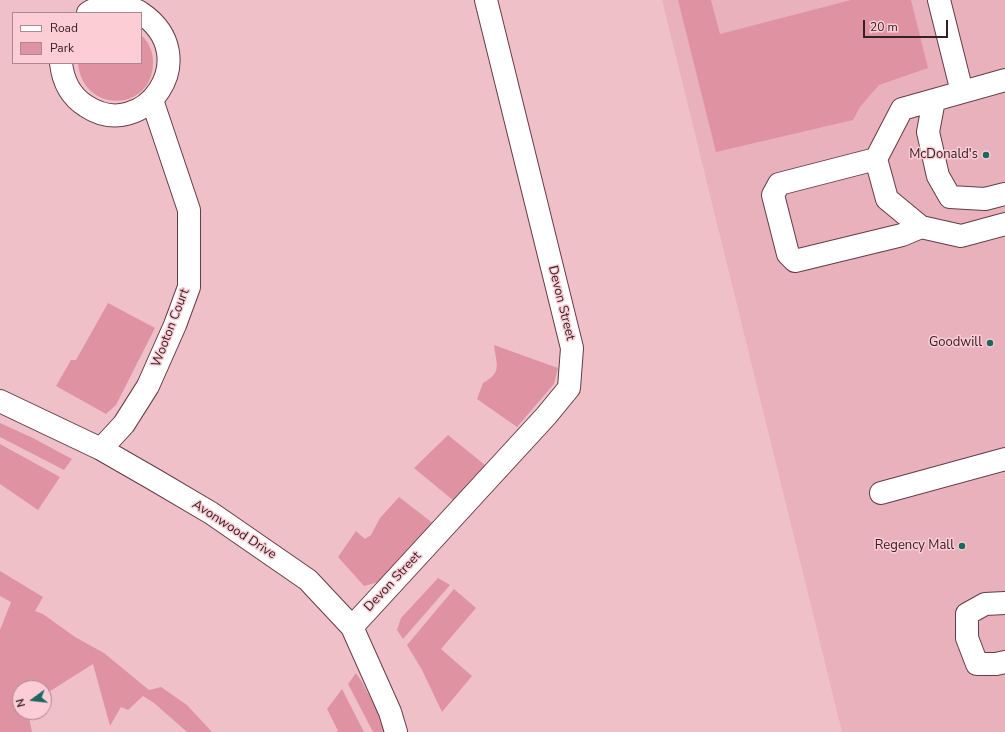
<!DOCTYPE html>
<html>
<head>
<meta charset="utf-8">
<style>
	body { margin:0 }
	#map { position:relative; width:1005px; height:732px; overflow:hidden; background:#f0c0c9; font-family:"Nunito Sans",sans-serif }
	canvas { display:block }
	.legend { position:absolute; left:12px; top:12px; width:130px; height:52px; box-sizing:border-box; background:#fdcdd6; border:1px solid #ac888f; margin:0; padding:5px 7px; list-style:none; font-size:12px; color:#332124 }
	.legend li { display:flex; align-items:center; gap:8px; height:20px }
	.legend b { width:20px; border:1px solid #ac888f }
	.north { position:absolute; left:12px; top:680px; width:40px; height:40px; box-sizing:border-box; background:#fdcdd6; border:1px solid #ac888f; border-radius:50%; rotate:255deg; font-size:11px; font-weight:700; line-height:16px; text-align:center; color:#332124 }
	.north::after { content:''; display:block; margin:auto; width:14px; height:18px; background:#1c6760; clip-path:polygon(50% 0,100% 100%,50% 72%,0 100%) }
	.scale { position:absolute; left:863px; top:20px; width:85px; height:18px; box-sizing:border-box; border:2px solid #332124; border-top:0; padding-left:5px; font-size:12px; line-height:14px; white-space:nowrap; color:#332124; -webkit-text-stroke:3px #fdcdd6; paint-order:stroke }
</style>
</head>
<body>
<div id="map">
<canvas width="1005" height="732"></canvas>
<ul class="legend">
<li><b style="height:5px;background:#fff"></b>Road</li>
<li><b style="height:11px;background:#df93a2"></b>Park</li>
</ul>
<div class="north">N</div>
<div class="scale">20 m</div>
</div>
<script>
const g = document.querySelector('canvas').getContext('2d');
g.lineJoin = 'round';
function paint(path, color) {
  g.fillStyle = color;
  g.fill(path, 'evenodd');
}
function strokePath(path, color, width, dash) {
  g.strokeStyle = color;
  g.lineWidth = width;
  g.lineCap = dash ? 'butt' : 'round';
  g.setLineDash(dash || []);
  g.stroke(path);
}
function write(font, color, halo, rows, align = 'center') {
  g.font = font + ' "Nunito Sans",sans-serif';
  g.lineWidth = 3;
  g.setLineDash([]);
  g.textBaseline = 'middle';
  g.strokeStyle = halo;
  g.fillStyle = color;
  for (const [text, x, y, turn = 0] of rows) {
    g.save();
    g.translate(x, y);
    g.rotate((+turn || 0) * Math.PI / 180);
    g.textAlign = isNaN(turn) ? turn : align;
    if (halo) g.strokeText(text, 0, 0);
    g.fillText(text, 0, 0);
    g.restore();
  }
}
paint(new Path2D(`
	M 662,0 L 1005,0 L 1005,732 L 842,732 Z`), '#e9b1bc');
paint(new Path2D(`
	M 678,0 L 711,0 L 720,34 L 851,0 L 911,0 L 928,68 L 879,85 L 860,107 L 853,120 L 716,152 Z
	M 141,35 C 149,42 153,52 153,62 C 153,113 82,114 78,63 L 141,63 Z
	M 108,303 L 155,328 L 116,405 L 106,414 L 56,386 L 71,360 L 76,360 Z
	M 494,345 L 558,368 L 554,384 L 517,427 L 477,399 L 483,383 C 503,372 496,364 494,345 Z
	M 0,423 L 33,438 L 72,459 L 64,470 L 0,437 Z
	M 448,435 L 485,465 L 454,501 L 414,468 Z
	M 0,444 L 60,477 L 38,510 L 0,484 Z
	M 399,497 L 434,524 L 386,580 L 364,586 L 338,557 L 356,531 L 365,539 L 371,535 L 380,518 Z
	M 0,571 L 43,597 L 35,611 L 43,614 L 75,637 L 104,653 L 149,690 L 161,687 L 187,705 L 212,732 L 187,732 L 154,703 L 143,696 L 128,710 L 121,707 L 110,726 L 93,664 L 44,695 L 44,688 L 20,688 L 20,712 L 28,712 L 32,732 L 0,732 L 0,630 L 11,602 L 0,596 Z
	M 438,578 L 450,585 L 403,639 L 397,630 L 401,618 Z
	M 454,589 L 476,608 L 441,649 L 472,676 L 442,712 L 422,670 L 407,645 Z
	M 356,673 L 362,682 L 388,732 L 373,732 L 348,684 Z
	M 342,689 L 364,732 L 336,732 L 338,731 L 327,709 Z`), '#df93a2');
const minor = new Path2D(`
	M 939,0 L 962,92
	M 88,13 C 101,4 128,4 141,13
	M 61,63 C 63,81 70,96 86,106 C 143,144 206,57 141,13
	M 1005,80 L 902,109 L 876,159 L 887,199 L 921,227 L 961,236 L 1005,224
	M 934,100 L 928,132 L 938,176 L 950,197 L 985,199 L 1005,194
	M 876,159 L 779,184 L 773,195 L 788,254 L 795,261 L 902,235 L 921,227
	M 0,401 L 101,449 L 155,480 L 211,513 L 308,580 L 352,627 L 390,712 L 396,732
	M 101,449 L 124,424 L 148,386 L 175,325 L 189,287 L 189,210 L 152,100
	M 881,493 L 1005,459
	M 1005,603 L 985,604 L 967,614 L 967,638 L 977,664 L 996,664 L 1005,662
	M 352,627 L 546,416 L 569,388 L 572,348 L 486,0`);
strokePath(minor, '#643d45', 24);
strokePath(minor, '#fff', 22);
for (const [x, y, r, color] of [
	[986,155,4,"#1c6760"],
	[990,343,4,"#1c6760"],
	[962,546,4,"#1c6760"]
]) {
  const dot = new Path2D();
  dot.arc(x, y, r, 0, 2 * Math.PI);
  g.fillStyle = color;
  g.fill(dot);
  strokePath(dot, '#fdcdd6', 1.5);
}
write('13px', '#332124', '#fdcdd6', [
	["McDonald's",978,155],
	["Goodwill",982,343],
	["Regency Mall",954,546]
], 'right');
write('13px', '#332124', '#fdcdd6', [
	["Devon Street",561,303,76],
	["Wooton Court",171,328,-69],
	["Avonwood Drive",234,530,33],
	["Devon Street",393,582,-47]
]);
</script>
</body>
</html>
